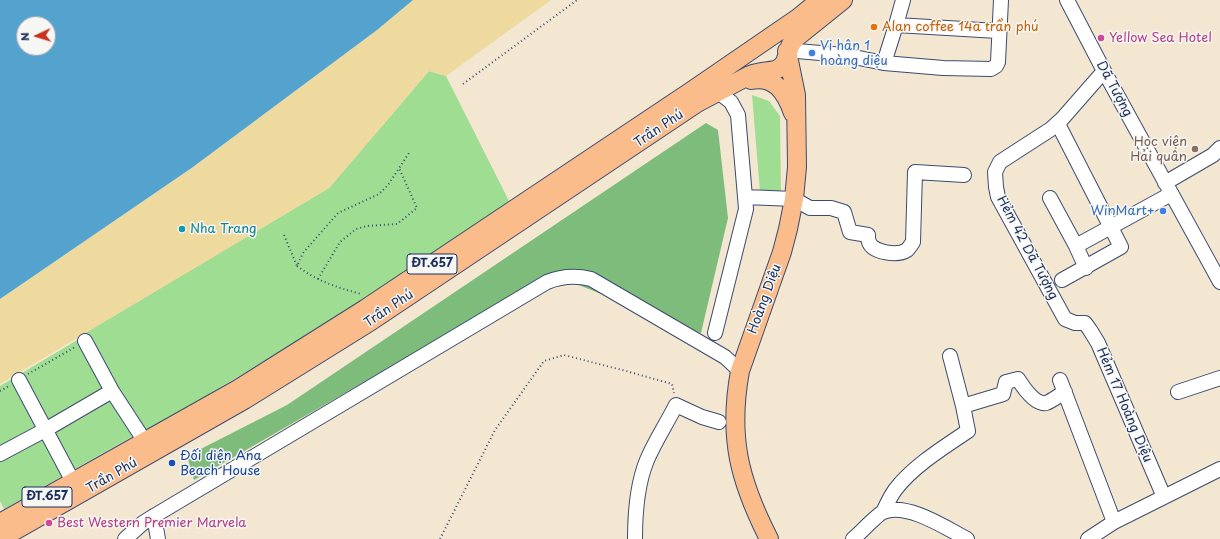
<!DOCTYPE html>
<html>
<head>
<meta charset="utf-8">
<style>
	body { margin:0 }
	#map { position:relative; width:1220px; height:539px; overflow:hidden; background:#f3e7d2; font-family:"Playpen Sans",sans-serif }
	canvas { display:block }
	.north { position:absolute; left:16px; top:16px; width:40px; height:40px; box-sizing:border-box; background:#f6f6f2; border:1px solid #9ea6b7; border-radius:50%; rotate:266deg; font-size:11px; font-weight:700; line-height:16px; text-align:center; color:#1b2f5e }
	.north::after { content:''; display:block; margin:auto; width:14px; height:18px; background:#c8321e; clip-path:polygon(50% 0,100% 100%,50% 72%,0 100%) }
</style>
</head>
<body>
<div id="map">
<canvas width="1220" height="539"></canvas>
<div class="north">N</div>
</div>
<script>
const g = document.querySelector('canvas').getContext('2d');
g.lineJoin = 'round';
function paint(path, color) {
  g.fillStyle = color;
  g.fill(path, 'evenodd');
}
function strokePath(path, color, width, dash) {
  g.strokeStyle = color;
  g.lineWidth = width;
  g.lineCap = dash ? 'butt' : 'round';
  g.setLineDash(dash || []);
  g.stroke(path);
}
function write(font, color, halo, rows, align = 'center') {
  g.font = font + ' "Playpen Sans",sans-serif';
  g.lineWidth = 3;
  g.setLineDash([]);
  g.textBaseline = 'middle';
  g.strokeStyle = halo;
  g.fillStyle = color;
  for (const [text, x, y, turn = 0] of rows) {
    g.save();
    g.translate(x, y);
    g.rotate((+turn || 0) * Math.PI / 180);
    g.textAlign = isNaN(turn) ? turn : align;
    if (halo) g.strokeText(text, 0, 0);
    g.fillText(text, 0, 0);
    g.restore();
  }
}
paint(new Path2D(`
	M 429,71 L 446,76 L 509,201 L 377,293 L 146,432 L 85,333 L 329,188 Z
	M 752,95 L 769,101 L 780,116 L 781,194 L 760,192 Z
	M 84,336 L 142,431 L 4,509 L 0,501 L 0,386 Z`), '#9edd92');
paint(new Path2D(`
	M 706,123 L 718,130 L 728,218 L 701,333 L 553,275 L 470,321 L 194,480 L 187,456 L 287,405 Z`), '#7ebc7c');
paint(new Path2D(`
	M 413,0 L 551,0 L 446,76 L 429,71 L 329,188 L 0,384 L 0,299 L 193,167 L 377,30 Z`), '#eeda9e');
paint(new Path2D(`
	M 0,0 L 413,0 L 377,30 L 193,167 L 0,299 ZM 24,24 L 48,24 L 48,48 L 24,48 Z`), '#54a3ce');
const minor = new Path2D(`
	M 1067,0 L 1104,71 L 1220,282
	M 896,25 L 998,31
	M 797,51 L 844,55 L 884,63 L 943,68 L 991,69 L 996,66 L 998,62 L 1001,0
	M 884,63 L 896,25 L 903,0
	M 1104,71 L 1062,119 L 1051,129 L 1000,162 L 995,172 L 996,187 L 998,197 L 1065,319 L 1075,323 L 1085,323 L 1090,330 L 1098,343 L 1164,497
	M 715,94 L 722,95 L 731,102 L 738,115 L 745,197 L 794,199 L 810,208 L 831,208 L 844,212 L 850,232 L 868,235 C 868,238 868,240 869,242 C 873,253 898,256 907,250 C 909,248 911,245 913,242 L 915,172 L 964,175
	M 1058,124 L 1121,247 L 1062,280
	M 1165,183 L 1213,155 L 1220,148
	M 1050,198 L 1076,246 L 1086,268
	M 1076,246 L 1171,194
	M 715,333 L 746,209 L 745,197
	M 85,341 L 112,391
	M 19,380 L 70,476
	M 1060,380 L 1114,522
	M 1178,392 L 1220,378
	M 963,406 L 1003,394 L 1006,382 L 1018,379 C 1023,387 1035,405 1046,403 C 1052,401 1059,395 1065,392
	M 0,454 L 45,430 L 112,391 L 142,437
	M 883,512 C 887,504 890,497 895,490 C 912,467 944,447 968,431 L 963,406 L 950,356
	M 154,516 L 158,539
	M 125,539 L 143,523 L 154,516 L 547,282 C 562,276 575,275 591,279 L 725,357 L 740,371
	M 635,539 C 635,513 637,484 647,460 C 655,441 667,423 676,405 L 702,417 L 719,422
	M 853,539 C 859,534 878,514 883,512 C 907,502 946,528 967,539
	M 1088,539 L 1114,522 L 1220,469`);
const major = new Path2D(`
	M 751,80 C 775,75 786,93 793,113
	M 0,523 L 238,389 L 365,309 L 690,92 L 798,18 L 820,0
	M 0,539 L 244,400 L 371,321 L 697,103 L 750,75 C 760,71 766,72 775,70 C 788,66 786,54 791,44 C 793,42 795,39 797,37 L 843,0
	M 769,539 C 739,480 728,437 740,371 L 782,252 L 788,229 L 794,199 L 797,167 L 796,95 L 787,51`);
strokePath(minor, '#3b4b6f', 16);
strokePath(major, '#3b4b6f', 20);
strokePath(new Path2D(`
	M 463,84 L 577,0
	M 284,235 L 297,266 L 303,253 L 338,213 L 379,194 L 388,185 L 409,153
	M 297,266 C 319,282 336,287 361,294
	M 318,279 L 340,242 L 356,229 L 367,226 L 397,224 L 417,208 L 399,168
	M 28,374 L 75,347
	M 0,391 L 9,386
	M 440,539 L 495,430 L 544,361 L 564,355 L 626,371 L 672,384 L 674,393`), '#3b4b6f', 2, [1, 3]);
strokePath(minor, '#fff', 14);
strokePath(major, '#f9bc8a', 18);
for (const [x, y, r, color] of [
	[874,27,4,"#e8710a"],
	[1101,38,4,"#d1479c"],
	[812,53,4,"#3f7fe0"],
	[1195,149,4,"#8d6e63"],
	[1163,211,4,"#3f7fe0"],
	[182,229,4,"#0f9aa8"],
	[172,463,4,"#1a4fb4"],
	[49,523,4,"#d1479c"]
]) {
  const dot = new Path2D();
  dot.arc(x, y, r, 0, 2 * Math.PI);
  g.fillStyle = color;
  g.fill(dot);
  strokePath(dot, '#f6f6f2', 1.5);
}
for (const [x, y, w] of [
	[432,264,50],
	[47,497,50]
]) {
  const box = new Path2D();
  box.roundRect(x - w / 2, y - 10, w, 20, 3);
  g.fillStyle = '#f6f6f2';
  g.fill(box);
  strokePath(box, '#1b2f5e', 1);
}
write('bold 12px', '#1b2f5e', null, [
	["ĐT.657",432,264],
	["ĐT.657",47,497]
]);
write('13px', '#c56008', '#f6f6f2', [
	["Alan coffee 14a trần phú",882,27]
], 'left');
write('13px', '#b23c85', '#f6f6f2', [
	["Yellow Sea Hotel",1109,38],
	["Best Western Premier Marvela",57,523]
], 'left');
write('13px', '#366cbe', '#f6f6f2', [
	["Vi hân 1",820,46],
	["hoàng diệu",820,61],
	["WinMart+",1155,211,"right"]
], 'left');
write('13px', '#1b2f5e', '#f6f6f2', [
	["Dã Tượng",1114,89,62],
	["Trần Phú",659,129,-34],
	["Hẻm 42 Dã Tượng",1027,248,62],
	["Hoàng Diệu",765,299,-70],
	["Trần Phú",389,309,-34],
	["Hẻm 17 Hoàng Diệu",1124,405,67],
	["Trần Phú",112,476,-30]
]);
write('13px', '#785e54', '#f6f6f2', [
	["Học viện",1187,142],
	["Hải quân",1187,157]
], 'right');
write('13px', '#0d838f', '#f6f6f2', [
	["Nha Trang",190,229]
], 'left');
write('13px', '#164399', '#f6f6f2', [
	["Đối diện Ana",180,456],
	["Beach House",180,471]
], 'left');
</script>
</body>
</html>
